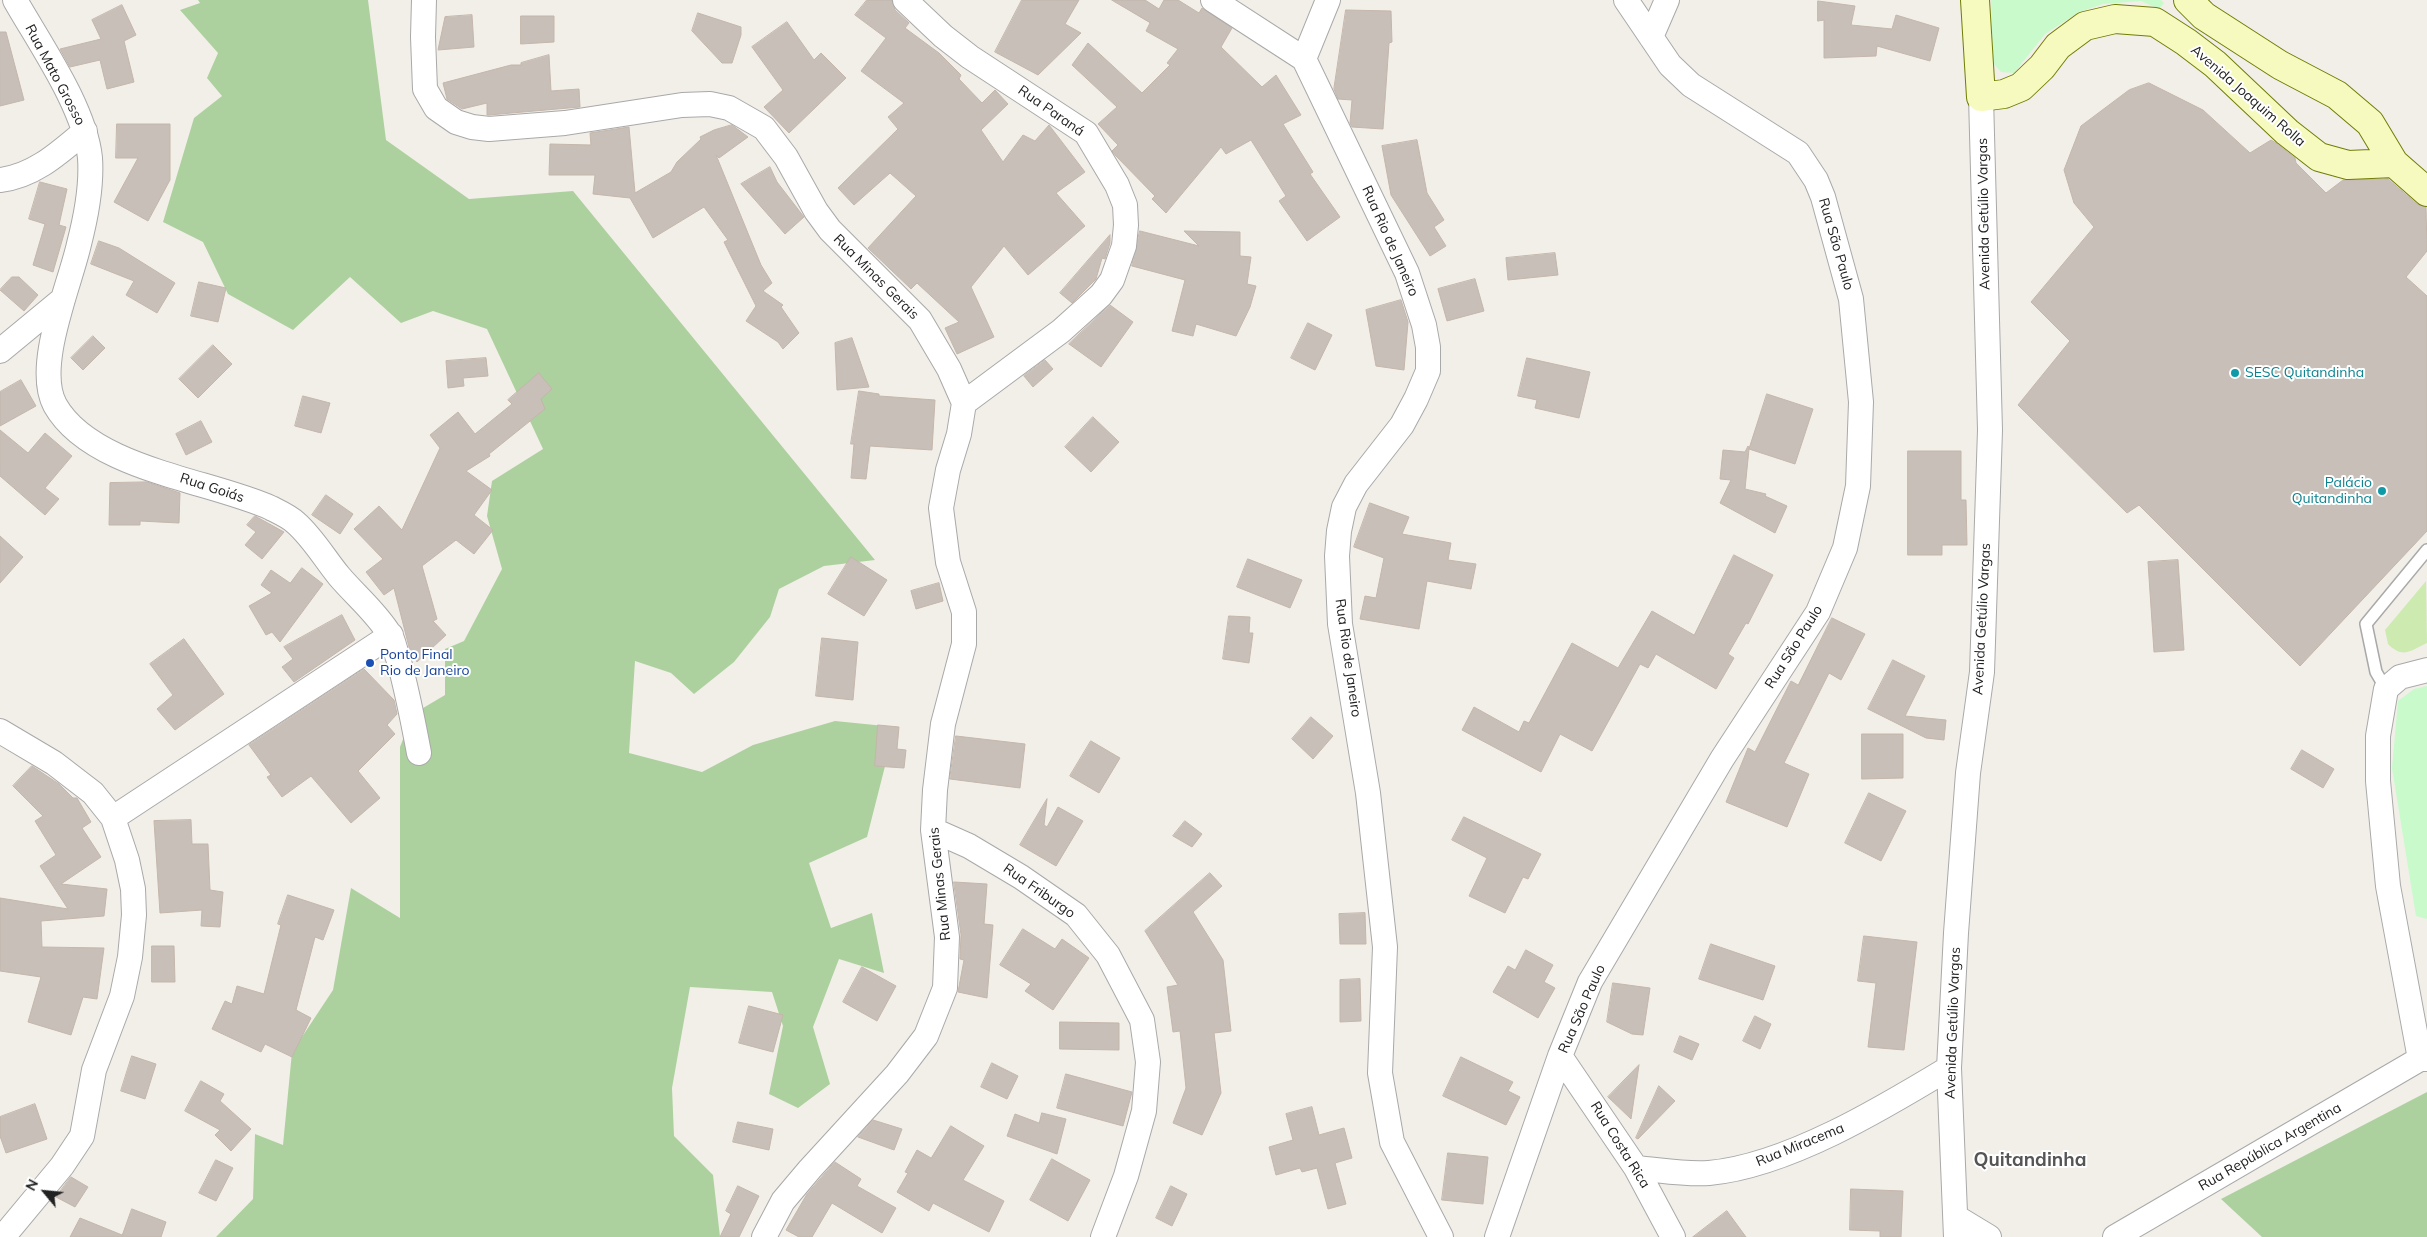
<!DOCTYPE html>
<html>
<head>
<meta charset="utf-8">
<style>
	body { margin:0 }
	#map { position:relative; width:2427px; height:1237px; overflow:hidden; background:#f2efe9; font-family:Mulish,sans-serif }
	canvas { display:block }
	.north { position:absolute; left:20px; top:1167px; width:50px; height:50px; -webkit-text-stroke:4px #fff; paint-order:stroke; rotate:298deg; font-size:14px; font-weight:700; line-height:20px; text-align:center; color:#222 }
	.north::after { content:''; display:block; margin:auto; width:18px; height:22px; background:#222; clip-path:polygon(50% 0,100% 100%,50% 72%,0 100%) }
</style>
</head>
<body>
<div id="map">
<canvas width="2427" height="1237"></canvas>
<div class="north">N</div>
</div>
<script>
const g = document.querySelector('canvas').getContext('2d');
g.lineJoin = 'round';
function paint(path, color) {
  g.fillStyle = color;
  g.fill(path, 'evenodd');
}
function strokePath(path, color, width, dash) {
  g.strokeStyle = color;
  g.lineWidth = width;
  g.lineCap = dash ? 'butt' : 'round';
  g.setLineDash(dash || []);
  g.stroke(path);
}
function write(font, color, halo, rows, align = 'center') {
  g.font = font + ' Mulish,sans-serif';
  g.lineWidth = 4;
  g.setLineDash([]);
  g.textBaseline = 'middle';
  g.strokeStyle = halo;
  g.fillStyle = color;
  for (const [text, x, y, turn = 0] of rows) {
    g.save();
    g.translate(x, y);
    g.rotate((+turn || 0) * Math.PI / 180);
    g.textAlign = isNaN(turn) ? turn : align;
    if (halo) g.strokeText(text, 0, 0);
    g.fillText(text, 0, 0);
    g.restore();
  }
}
paint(new Path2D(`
	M 2426,581 L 2427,643 C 2410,651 2403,659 2388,644 L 2385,630 Z`), '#cdebb0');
paint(new Path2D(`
	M 198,0 L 368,0 L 386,140 L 469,199 L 573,191 L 875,560 L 824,566 L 779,589 L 770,617 L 734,662 L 694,694 L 671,673 L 635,661 L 629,753 L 702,772 L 753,745 L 835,721 L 895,727 L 867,837 L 809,863 L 831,928 L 872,913 L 884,973 L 839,959 L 813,1027 L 830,1084 L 798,1108 L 769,1094 L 783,1026 L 772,992 L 690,987 L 672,1088 L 674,1136 L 713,1175 L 720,1237 L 216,1237 L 253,1199 L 255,1134 L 283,1145 L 292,1052 L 333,990 L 351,888 L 400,918 L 400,747 L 413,714 L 445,695 L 445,649 L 464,641 L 502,569 L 487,516 L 492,481 L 543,449 L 487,329 L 433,311 L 401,323 L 350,277 L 293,330 L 228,294 L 203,242 L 163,222 L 194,118 L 222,96 L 207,78 L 218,53 L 180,10 L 200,3 Z
	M 2427,1092 L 2427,1237 L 2262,1237 L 2221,1199 Z`), '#add19e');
paint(new Path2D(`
	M 1991,0 L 2161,0 L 2164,3 L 2159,9 L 2141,1 L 2103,4 L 2079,12 L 2045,34 L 2014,73 L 2001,72 L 1993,63 Z
	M 2427,686 L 2427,919 L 2416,916 L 2392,768 L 2398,701 L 2414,689 Z`), '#c8facc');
const building = new Path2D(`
	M 867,0 L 892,0 L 895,10 L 909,23 L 905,28 L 939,53 L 961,75 L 959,79 L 982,103 L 995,90 L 1008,104 L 981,130 L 1003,162 L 1023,135 L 1035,141 L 1049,125 L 1085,172 L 1056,193 L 1085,226 L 1028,275 L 1004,246 L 971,287 L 994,337 L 957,354 L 945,328 L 959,322 L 917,283 L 911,289 L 868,248 L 916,196 L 890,173 L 854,205 L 838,188 L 898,129 L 888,117 L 904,103 L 861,71 L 886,38 L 855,15 Z
	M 1022,0 L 1079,0 L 1065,24 L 1081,33 L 1038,75 L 995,52 Z
	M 1112,0 L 1145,0 L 1159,9 L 1164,0 L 1178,0 L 1199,13 L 1202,8 L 1232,28 L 1221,47 L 1262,87 L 1276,75 L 1301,115 L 1283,124 L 1313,172 L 1310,174 L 1340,217 L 1307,241 L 1279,201 L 1286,196 L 1251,140 L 1226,154 L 1221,147 L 1166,213 L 1152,199 L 1155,196 L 1116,156 L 1112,151 L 1118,145 L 1098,124 L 1117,107 L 1072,65 L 1088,43 L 1142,93 L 1170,65 L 1167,63 L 1178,49 L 1146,31 L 1150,23 Z
	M 1818,1 L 1855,6 L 1851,25 L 1892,29 L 1896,15 L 1939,28 L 1930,61 L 1877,46 L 1876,56 L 1824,58 L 1824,20 L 1818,21 Z
	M 122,5 L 136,35 L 124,41 L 134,82 L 107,89 L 100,60 L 70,67 L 60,49 L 101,39 L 92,20 Z
	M 1346,10 L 1391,11 L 1392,42 L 1389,43 L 1383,129 L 1352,127 L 1350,123 L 1352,100 L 1338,99 L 1334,89 Z
	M 698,13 L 741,27 L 741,35 L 732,63 L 722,63 L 692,31 Z
	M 472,15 L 474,47 L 438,50 L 445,17 Z
	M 521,16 L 554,16 L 554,42 L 521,44 Z
	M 787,22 L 814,60 L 821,53 L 846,78 L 789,133 L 764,107 L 783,90 L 752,47 Z
	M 0,32 L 6,32 L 24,100 L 0,106 Z
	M 549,55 L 551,91 L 579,89 L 580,107 L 489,115 L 487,115 L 487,103 L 462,109 L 447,99 L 443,83 L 511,65 L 521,65 L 521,63 Z
	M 2149,83 L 2203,110 L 2250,153 L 2271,140 L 2276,143 L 2295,158 L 2296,163 L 2326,193 L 2343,180 L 2388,179 L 2417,204 L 2426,207 L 2427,251 L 2406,277 L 2427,296 L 2427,531 L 2300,666 L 2139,505 L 2127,513 L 2018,405 L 2070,341 L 2031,302 L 2094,227 L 2074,203 L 2064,170 L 2081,126 L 2129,90 Z
	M 117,124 L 170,124 L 170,180 L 148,221 L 114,202 L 138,158 L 116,158 Z
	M 732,125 L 748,137 L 719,158 L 716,155 L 761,265 L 772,283 L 763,291 L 783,305 L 781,307 L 799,333 L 783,349 L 778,342 L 746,321 L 756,306 L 724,242 L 728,240 L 704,207 L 653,238 L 630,198 L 593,194 L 595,175 L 549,175 L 550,144 L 591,145 L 590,133 L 629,127 L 635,193 L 671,172 L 677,162 L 701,139 L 700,137 L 714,130 Z
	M 1417,140 L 1427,193 L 1444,220 L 1434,227 L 1446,246 L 1430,256 L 1391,195 L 1382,146 Z
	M 770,167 L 777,182 L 804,217 L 785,234 L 741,184 Z
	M 40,182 L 67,189 L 59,225 L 66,227 L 53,272 L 33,265 L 45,224 L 29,219 Z
	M 1140,231 L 1199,246 L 1184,231 L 1240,232 L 1240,256 L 1251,257 L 1247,284 L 1256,286 L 1250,307 L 1236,336 L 1196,324 L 1193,336 L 1172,331 L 1185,280 L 1132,266 Z
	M 1110,235 L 1110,243 L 1105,259 L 1102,258 L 1096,279 L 1072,303 L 1060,293 Z
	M 99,241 L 119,248 L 175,283 L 157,313 L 126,295 L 134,281 L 91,264 Z
	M 1555,253 L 1558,275 L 1508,280 L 1506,258 Z
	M 12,277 L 19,277 L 38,295 L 24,311 L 0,290 Z
	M 1475,279 L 1484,311 L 1447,321 L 1438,289 Z
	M 199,282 L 226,288 L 218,322 L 191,316 Z
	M 1401,300 L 1408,322 L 1404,370 L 1376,366 L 1366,310 Z
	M 1110,305 L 1133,322 L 1101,367 L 1069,344 Z
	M 1308,323 L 1332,335 L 1315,370 L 1291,358 Z
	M 93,336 L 105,348 L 83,370 L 71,358 Z
	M 852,338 L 869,387 L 837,390 L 835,343 Z
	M 213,345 L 232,364 L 198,398 L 179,379 Z
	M 486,358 L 488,376 L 463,378 L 464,386 L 448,388 L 446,361 Z
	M 1527,358 L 1590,372 L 1579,418 L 1535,408 L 1537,400 L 1518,396 Z
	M 1045,360 L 1053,369 L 1033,387 L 1024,376 Z
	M 539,373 L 552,389 L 541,399 L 545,409 L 489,454 L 490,456 L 466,471 L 492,490 L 474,515 L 493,530 L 474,554 L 456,540 L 422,566 L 437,619 L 433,621 L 446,635 L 417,662 L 410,651 L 394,588 L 384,595 L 366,572 L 383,559 L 354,529 L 379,506 L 402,530 L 440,448 L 430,435 L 458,412 L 475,434 L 512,404 L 508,400 Z
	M 21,380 L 36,406 L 0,426 L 0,392 Z
	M 859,391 L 879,394 L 879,396 L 935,400 L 932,450 L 870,446 L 866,479 L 851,478 L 854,444 L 851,444 Z
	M 1767,394 L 1813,409 L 1795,464 L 1749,449 L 1745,489 L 1766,494 L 1765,496 L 1787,506 L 1775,533 L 1720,503 L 1731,480 L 1720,479 L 1723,450 L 1745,452 L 1748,446 L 1749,448 Z
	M 303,396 L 330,403 L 321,433 L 295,426 Z
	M 1093,417 L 1119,442 L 1091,472 L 1065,447 Z
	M 201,421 L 212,442 L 186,455 L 176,434 Z
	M 0,430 L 28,453 L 45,433 L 72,456 L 45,488 L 59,499 L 45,515 L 0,476 Z
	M 1908,451 L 1961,451 L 1961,500 L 1966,500 L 1967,545 L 1942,545 L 1942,555 L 1908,555 Z
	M 147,482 L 180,493 L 179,523 L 140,521 L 140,525 L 109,525 L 110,483 Z
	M 326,495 L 353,514 L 340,534 L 312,515 Z
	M 1370,503 L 1409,517 L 1402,534 L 1451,543 L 1448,560 L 1476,564 L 1471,589 L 1427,581 L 1419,629 L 1360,619 L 1365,596 L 1376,598 L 1384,558 L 1354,547 Z
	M 255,516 L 284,532 L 262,559 L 245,545 L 256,532 L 247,525 Z
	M 0,536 L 23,557 L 0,583 Z
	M 1734,555 L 1773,575 L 1748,624 L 1746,623 L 1728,654 L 1734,658 L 1716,689 L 1656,654 L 1648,668 L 1640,664 L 1592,751 L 1560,734 L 1541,772 L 1462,730 L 1474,707 L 1519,732 L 1524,721 L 1529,723 L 1572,643 L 1618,668 L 1652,611 L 1694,635 Z
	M 851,557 L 887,580 L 864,616 L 828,594 Z
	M 1248,559 L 1302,580 L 1290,608 L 1237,587 Z
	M 2178,560 L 2184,650 L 2154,652 L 2148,562 Z
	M 302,568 L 323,584 L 280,642 L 272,632 L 266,635 L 249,606 L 272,593 L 261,585 L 271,570 L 290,583 Z
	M 939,583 L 943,601 L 916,609 L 911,591 Z
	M 342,615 L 355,640 L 294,682 L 282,667 L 293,659 L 284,647 Z
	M 1229,616 L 1250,617 L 1249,633 L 1253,633 L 1249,663 L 1223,659 Z
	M 1832,618 L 1865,634 L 1841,680 L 1829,673 L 1784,763 L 1809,774 L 1787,827 L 1726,802 L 1748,748 L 1755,752 L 1791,681 L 1798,685 Z
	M 822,638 L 858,642 L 853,700 L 816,696 Z
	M 184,639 L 224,694 L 175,730 L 157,709 L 173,695 L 150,664 Z
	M 1893,660 L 1925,676 L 1905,716 L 1946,720 L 1944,740 L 1926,738 L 1868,709 Z
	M 364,669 L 394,700 L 397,714 L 387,725 L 395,734 L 358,771 L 380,798 L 351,823 L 311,776 L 282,797 L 267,777 L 271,775 L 249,745 Z
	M 1311,717 L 1333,736 L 1313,759 L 1292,739 Z
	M 878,725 L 899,727 L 897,749 L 906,750 L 904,768 L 875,766 Z
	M 1862,734 L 1903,734 L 1903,778 L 1862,779 Z
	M 956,736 L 1025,744 L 1020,788 L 950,779 Z
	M 1091,741 L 1120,758 L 1099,793 L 1070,776 Z
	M 2302,750 L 2334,769 L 2323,788 L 2291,769 Z
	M 32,766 L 59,784 L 73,798 L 77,798 L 91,822 L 82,828 L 101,857 L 61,884 L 107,889 L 104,916 L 41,921 L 42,947 L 104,948 L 97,999 L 83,997 L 71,1035 L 28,1022 L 41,977 L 0,971 L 0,898 L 68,909 L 40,866 L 56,855 L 35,821 L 43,816 L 13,786 Z
	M 1869,793 L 1906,811 L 1881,861 L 1845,843 Z
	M 1047,799 L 1044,825 L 1047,827 L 1058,807 L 1083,821 L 1056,866 L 1020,845 Z
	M 1464,817 L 1541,854 L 1528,879 L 1523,877 L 1505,913 L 1469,896 L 1487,858 L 1452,840 Z
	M 191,820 L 192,844 L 208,844 L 210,890 L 223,892 L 220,927 L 201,926 L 202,910 L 160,913 L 154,821 Z
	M 1185,821 L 1202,834 L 1192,847 L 1173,836 Z
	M 1210,873 L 1222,886 L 1193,912 L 1223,960 L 1231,1031 L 1214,1033 L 1221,1093 L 1202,1135 L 1173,1123 L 1186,1088 L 1180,1031 L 1173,1032 L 1167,987 L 1178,985 L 1145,931 Z
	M 954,882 L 987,884 L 984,924 L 993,925 L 987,998 L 958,992 L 964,960 L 960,959 L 961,935 Z
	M 288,895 L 334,910 L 323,940 L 315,937 L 296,1010 L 311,1018 L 292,1057 L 265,1044 L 261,1052 L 212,1029 L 225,1001 L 232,1004 L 237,986 L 264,994 L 281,925 L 278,924 Z
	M 1365,913 L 1366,944 L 1340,944 L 1339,914 Z
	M 1023,929 L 1055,949 L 1062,939 L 1089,958 L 1053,1010 L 1025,991 L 1031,984 L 1000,965 Z
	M 1864,936 L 1917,942 L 1904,1050 L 1868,1047 L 1876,983 L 1858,981 Z
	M 1711,944 L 1775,966 L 1763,1000 L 1699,979 Z
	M 152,946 L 174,946 L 175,982 L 152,982 Z
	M 1526,950 L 1553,965 L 1544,982 L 1555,988 L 1538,1018 L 1493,992 L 1508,966 L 1515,970 Z
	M 862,967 L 896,986 L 877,1021 L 843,1002 Z
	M 1360,979 L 1361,1021 L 1340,1022 L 1340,980 Z
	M 1613,983 L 1650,988 L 1643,1035 L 1632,1034 L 1607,1022 Z
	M 749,1006 L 783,1015 L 773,1052 L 739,1043 Z
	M 1755,1016 L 1771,1024 L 1760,1049 L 1743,1041 Z
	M 1060,1022 L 1119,1023 L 1119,1050 L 1060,1049 Z
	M 1680,1036 L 1699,1044 L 1692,1060 L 1674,1052 Z
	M 132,1056 L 156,1064 L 145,1099 L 121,1091 Z
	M 1461,1057 L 1513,1082 L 1508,1091 L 1520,1097 L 1506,1125 L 1443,1096 Z
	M 992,1063 L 1018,1076 L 1007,1099 L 981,1087 Z
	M 1639,1065 L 1631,1119 L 1608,1097 Z
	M 1066,1074 L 1132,1092 L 1123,1126 L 1057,1108 Z
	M 201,1081 L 224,1094 L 220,1101 L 251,1129 L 231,1151 L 215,1135 L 220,1130 L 185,1111 Z
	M 1659,1086 L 1675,1101 L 1638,1139 L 1636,1138 Z
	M 35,1104 L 47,1139 L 6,1153 L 0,1136 L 0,1117 Z
	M 1312,1107 L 1319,1135 L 1344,1128 L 1352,1158 L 1335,1163 L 1346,1204 L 1328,1209 L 1317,1168 L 1302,1172 L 1300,1168 L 1276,1175 L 1269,1147 L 1293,1140 L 1286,1114 Z
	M 1042,1113 L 1066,1119 L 1057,1154 L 1007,1136 L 1015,1114 L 1039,1123 Z
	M 873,1120 L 902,1129 L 894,1150 L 858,1137 Z
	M 738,1122 L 773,1129 L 769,1150 L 733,1142 Z
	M 951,1126 L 984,1146 L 963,1180 L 1004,1201 L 989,1232 L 933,1203 L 929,1211 L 897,1192 L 908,1173 L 905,1172 L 917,1150 L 931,1158 Z
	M 1448,1153 L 1488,1157 L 1483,1204 L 1442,1200 Z
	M 1052,1159 L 1090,1180 L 1068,1221 L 1030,1200 Z
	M 216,1160 L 233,1168 L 216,1201 L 199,1193 Z
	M 835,1162 L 861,1179 L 857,1186 L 896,1208 L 882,1233 L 832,1203 L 812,1237 L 799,1237 L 786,1230 L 807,1194 Z
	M 71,1177 L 88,1187 L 75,1207 L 56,1197 Z
	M 738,1186 L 759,1196 L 739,1237 L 720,1237 L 731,1214 L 726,1211 Z
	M 1171,1186 L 1187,1194 L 1172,1226 L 1156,1218 Z
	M 1851,1189 L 1903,1191 L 1901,1237 L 1880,1237 L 1880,1231 L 1850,1230 Z
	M 132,1209 L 166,1222 L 161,1237 L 70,1237 L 80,1218 L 122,1235 Z
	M 1727,1211 L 1746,1237 L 1693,1237 Z`);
paint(building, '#c7bfb8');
strokePath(building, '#c4b6ab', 1);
const lane = new Path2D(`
	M 2386,689 L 2376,672 L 2366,624 L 2427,550`);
const street = new Path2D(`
	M 15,0 C 40,44 85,108 90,158 C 92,186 86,217 79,244 C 70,285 34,366 55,405 C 91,469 209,480 271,508 C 279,512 290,517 296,523 C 313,538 325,559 339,576 C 355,595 377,613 390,635 C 394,641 395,651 398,658 C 407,689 413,721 419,753
	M 424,0 L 423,37 L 425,89 L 436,108 L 456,122 L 472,127 L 489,129 L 565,123 L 682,105 L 710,104 L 729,108 L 764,128 L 786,157 L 816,211 L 830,230 L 920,320 L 949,369 L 964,403 L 959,434 L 948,470 L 941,508 L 948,562 L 964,612 L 964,644 L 943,724 L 935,790 L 933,830 L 947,937 L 945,988 L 926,1036 L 897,1074 L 810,1169 L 783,1201 L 764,1237
	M 905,0 L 943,36 L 970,57 L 1086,133 L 1117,185 L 1125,205 L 1126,225 L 1124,246 L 1112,280 L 1101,295 L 1061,331 L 964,403
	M 1213,0 L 1304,59
	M 1328,0 L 1304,59 L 1407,273 L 1424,325 L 1428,347 L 1428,371 L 1416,399 L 1402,425 L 1356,484 L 1344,507 L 1339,531 L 1337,556 L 1340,624 L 1368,793 L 1385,947 L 1380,1073 L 1392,1142 L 1441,1237
	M 1651,37 L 1667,0
	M 0,180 C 34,176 59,153 85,131
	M 0,351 L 63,299
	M 0,731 L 54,763 L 93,793 L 113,818 L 127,860 L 133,889 L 134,915 L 130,957 L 122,996 L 94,1070 L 82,1136 L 62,1166 L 3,1237
	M 113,818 L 391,635
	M 933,830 L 969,846 L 1021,877 L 1076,915 L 1108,955 L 1142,1020 L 1148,1062 L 1144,1111 L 1126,1176 L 1103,1237
	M 1560,1056 L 1636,1168 L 1673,1237
	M 2420,1059 L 2388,886 L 2378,781 L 2378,736 L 2386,689 L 2400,677 L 2427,670
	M 1636,1168 C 1660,1170 1686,1175 1709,1173 C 1787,1166 1883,1108 1949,1068
	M 1956,1217 L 1989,1237
	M 1497,1237 L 1560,1056 L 1590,982 L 1722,759 L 1818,612 L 1845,548 L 1858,486 L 1861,402 L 1851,299 L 1823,197 L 1816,180 L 1798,153 L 1691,85 L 1670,65 L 1626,0
	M 1956,1237 L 1949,1068 L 1956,933 L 1968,773 L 1982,672 L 1990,430 L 1981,97
	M 2115,1237 L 2420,1059 L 2427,1059`);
const secondary = new Path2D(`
	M 1975,0 L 1981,97 L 2004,94 L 2021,87 L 2042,67 L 2058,46 L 2085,26 L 2115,19 L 2155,22 L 2186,42 L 2215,64 L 2287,132 L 2319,157 L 2348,165 L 2394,163
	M 2188,0 L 2204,16 L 2280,65 L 2337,95 L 2370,123 L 2394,163 L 2427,192`);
strokePath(lane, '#a9a9a9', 14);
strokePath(street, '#a9a9a9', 26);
strokePath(secondary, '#707d05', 30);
strokePath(lane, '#fff', 11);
strokePath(street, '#fff', 24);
strokePath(secondary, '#f7fabf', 28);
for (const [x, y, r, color] of [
	[2235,373,5,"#0f9aa8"],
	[2382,491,5,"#0f9aa8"],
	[370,663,5,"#1a4fb4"]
]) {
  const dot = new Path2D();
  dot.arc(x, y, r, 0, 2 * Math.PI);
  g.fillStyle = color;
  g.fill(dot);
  strokePath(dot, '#fff', 2);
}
write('14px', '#222', '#fff', [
	["Rua Mato Grosso",55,75,62],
	["Avenida Joaquim Rolla",2248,96,41],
	["Rua Paraná",1051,111,35],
	["Avenida Getúlio Vargas",1984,214,-91],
	["Rua Rio de Janeiro",1390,241,66],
	["Rua São Paulo",1836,244,74],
	["Rua Minas Gerais",876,277,45],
	["Rua Goiás",212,488,18],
	["Avenida Getúlio Vargas",1982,619,-87],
	["Rua São Paulo",1794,647,-58],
	["Rua Rio de Janeiro",1348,658,82],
	["Rua Minas Gerais",940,884,-96],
	["Rua Friburgo",1039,891,35],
	["Rua São Paulo",1582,1009,-66],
	["Avenida Getúlio Vargas",1953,1023,-88],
	["Rua Costa Rica",1620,1145,58],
	["Rua Miracema",1800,1145,-22],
	["Rua República Argentina",2270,1147,-30]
]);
write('14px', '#0d838f', '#fff', [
	["SESC Quitandinha",2245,373],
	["Palácio",2372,483,"right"],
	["Quitandinha",2372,499,"right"]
], 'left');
write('14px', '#164399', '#fff', [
	["Ponto Final",380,655],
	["Rio de Janeiro",380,671]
], 'left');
write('bold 19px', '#555', '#fff', [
	["Quitandinha",2030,1160]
]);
</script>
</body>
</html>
